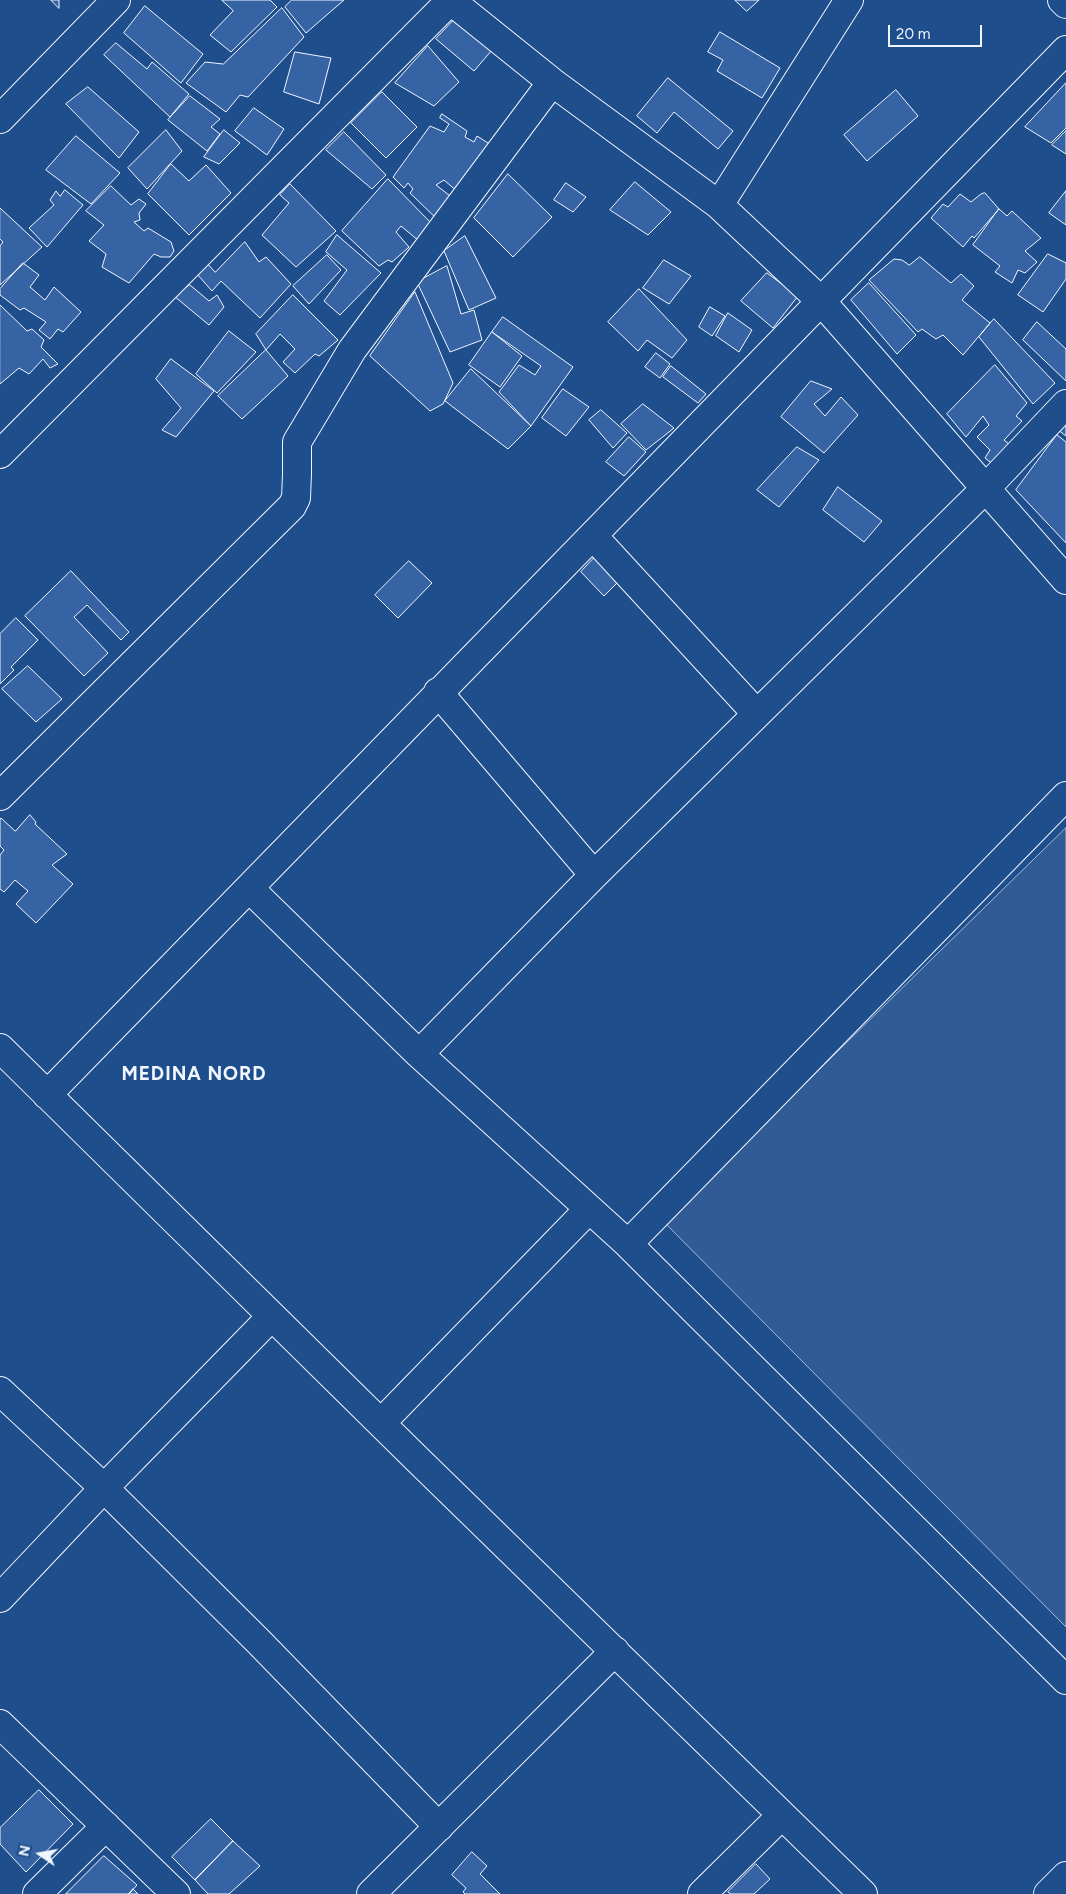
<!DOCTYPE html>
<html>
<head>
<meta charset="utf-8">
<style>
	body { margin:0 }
	#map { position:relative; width:1066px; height:1894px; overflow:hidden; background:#1f4e8c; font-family:Figtree,sans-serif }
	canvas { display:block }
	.north { position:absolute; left:15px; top:1829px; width:50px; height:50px; -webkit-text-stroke:4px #1f4e8c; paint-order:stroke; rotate:282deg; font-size:14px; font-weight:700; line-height:20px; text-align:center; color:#f2f6ff }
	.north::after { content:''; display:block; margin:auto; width:18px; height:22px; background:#f2f6ff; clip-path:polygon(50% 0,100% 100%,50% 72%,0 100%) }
	.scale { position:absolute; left:888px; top:25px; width:94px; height:22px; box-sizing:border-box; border:2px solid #f2f6ff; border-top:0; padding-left:6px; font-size:15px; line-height:18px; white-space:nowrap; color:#f2f6ff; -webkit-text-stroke:4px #1f4e8c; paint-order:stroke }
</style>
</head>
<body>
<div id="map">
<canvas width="1066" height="1894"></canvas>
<div class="north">N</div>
<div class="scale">20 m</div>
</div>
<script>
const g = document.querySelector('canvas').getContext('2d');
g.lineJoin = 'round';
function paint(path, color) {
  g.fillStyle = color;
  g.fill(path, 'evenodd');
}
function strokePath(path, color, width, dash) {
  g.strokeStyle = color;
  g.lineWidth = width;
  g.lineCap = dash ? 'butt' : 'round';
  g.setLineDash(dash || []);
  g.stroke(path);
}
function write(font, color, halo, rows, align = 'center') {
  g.font = font + ' Figtree,sans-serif';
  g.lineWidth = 4;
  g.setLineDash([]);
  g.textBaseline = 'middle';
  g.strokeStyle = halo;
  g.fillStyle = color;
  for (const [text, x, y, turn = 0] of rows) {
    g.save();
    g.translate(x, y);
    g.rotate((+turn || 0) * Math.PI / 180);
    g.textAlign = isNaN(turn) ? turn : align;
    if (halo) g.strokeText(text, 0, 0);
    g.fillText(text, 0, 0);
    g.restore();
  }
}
const green = new Path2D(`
	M 1066,828 L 1066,1627 L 664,1222 Z`);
paint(green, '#305b95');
strokePath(green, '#a8bbd7', 1);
const building = new Path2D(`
	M 51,0 L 59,0 L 59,8 Z
	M 222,0 L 270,0 L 277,7 L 231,52 L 210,35 L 233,11 Z
	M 292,0 L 344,0 L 306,33 L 285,7 Z
	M 735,0 L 759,0 L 747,11 Z
	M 145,6 L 203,54 L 181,83 L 124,33 Z
	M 282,8 L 304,37 L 248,97 L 240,95 L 226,112 L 186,83 L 205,62 L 223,64 Z
	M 453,21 L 492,50 L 474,71 L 436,39 Z
	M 720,32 L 780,68 L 762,98 L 717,71 L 723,60 L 708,52 Z
	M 116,43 L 147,69 L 152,62 L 189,94 L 170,117 L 104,55 Z
	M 428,46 L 459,82 L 434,106 L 395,83 Z
	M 295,52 L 331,58 L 319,104 L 284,92 Z
	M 668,78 L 733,131 L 718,149 L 674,112 L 657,133 L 637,116 Z
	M 1066,83 L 1066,128 L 1051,143 L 1025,127 Z
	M 88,87 L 139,132 L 119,158 L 66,104 Z
	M 896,90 L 918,116 L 867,161 L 844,135 Z
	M 382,92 L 417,127 L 386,158 L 351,123 Z
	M 190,96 L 220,119 L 211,127 L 220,134 L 207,151 L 168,120 Z
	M 254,108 L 284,129 L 267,155 L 235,131 Z
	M 442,114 L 467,131 L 465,137 L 474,142 L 477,136 L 496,148 L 459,193 L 444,180 L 436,185 L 454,199 L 438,220 L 410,193 L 413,189 L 408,183 L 404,188 L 393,177 L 430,126 L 444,132 L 449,124 L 440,118 Z
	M 166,130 L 182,151 L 147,189 L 128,168 Z
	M 224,130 L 240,143 L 219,164 L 204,157 Z
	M 1066,131 L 1066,154 L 1052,145 Z
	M 344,132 L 386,175 L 372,189 L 326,150 Z
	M 76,136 L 120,173 L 91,204 L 46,170 Z
	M 171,164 L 189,181 L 206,165 L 231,193 L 189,235 L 148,194 Z
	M 508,174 L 552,217 L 513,257 L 474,218 Z
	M 388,179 L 433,225 L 419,241 L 401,226 L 396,232 L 409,247 L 392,262 L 388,260 L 379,266 L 342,231 Z
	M 635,182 L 671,212 L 648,235 L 610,210 Z
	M 566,183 L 586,197 L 573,212 L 554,200 Z
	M 290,184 L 336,231 L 296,267 L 262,235 L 289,203 L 280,195 Z
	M 111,186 L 131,205 L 139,199 L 146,204 L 139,213 L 140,220 L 134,222 L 144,231 L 148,228 L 171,242 L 174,251 L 170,257 L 161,257 L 154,254 L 129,283 L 102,267 L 106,254 L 89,241 L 104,225 L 86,211 Z
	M 65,190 L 83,205 L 47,247 L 29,228 L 54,205 L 50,200 L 56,191 L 60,196 Z
	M 1066,191 L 1066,225 L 1049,213 Z
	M 985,193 L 999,209 L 974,238 L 972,236 L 963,247 L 931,218 L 943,204 L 948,207 L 960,194 L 971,202 L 981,194 Z
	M 0,208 L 42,247 L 0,285 L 0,246 L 3,242 L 0,239 Z
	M 999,209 L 1007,216 L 1012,211 L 1041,238 L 1025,251 L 1037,262 L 1025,273 L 1018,270 L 1012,283 L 995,272 L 1000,266 L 973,245 Z
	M 337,235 L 381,273 L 340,315 L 324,301 L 347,270 L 326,252 Z
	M 465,236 L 496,298 L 469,310 L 444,251 Z
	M 245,242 L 259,262 L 266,257 L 291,284 L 260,318 L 221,281 L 212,291 L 197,274 L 205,261 L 215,272 Z
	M 1048,254 L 1066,263 L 1066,279 L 1043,312 L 1018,295 Z
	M 327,255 L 341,270 L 309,304 L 293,286 Z
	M 920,257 L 951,283 L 961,274 L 974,286 L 962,300 L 990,323 L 963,355 L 943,335 L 936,339 L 922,329 L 918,332 L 869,280 L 894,259 L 902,260 L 909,265 Z
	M 664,260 L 691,276 L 669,304 L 643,288 Z
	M 23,263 L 39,275 L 30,287 L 45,300 L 54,287 L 81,312 L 63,332 L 58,329 L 50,339 L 39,330 L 46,322 L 24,308 L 20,310 L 0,295 L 0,289 Z
	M 447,266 L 461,314 L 474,310 L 482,340 L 450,352 L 417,282 Z
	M 767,273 L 798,296 L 773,328 L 741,301 Z
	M 869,283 L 916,335 L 897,354 L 851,300 Z
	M 190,285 L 209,301 L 217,295 L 224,307 L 209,325 L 174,296 Z
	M 639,289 L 687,340 L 672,358 L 647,340 L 638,351 L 608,322 Z
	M 415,292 L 453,383 L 443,404 L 430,411 L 370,356 Z
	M 293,295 L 338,340 L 319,356 L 315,354 L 295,373 L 283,362 L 295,349 L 280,334 L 266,350 L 256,334 Z
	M 0,305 L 27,331 L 32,329 L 44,340 L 41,347 L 58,364 L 50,368 L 43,359 L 29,374 L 19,368 L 0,384 Z
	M 710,307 L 725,316 L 712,336 L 699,327 Z
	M 728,313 L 752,330 L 739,352 L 716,336 Z
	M 503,317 L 573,367 L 531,426 L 499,392 L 519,365 L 535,375 L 541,366 L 492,332 Z
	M 994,319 L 1055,383 L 1033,404 L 979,337 Z
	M 1037,322 L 1066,349 L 1066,381 L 1023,340 Z
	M 229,331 L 256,352 L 217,393 L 196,374 Z
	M 492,332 L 522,356 L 500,387 L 469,365 Z
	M 266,350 L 288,376 L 242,419 L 218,396 Z
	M 656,353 L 670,364 L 660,378 L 645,367 Z
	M 171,359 L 214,391 L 176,437 L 162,430 L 181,408 L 156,379 Z
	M 995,365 L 1027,403 L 1016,416 L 1022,421 L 1004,440 L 1014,448 L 994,465 L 985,458 L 990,450 L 977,437 L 989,425 L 983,416 L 966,437 L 947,414 Z
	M 671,366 L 706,394 L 698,403 L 663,377 Z
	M 471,369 L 531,426 L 508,449 L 445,401 Z
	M 811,381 L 832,389 L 814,404 L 825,416 L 841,397 L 858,415 L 824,453 L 781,417 Z
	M 563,389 L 589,407 L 566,436 L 542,418 Z
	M 643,404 L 674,428 L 646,450 L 621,424 Z
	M 601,410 L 627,433 L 613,448 L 589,420 Z
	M 1066,418 L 1066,436 L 1057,429 Z
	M 1057,435 L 1066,442 L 1066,543 L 1016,490 Z
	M 629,437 L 646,452 L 624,476 L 606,462 Z
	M 797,447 L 819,460 L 779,507 L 757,490 Z
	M 838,487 L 882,521 L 864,542 L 823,510 Z
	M 594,558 L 618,582 L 604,596 L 581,572 Z
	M 409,561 L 432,583 L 398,618 L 375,595 Z
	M 71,571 L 129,632 L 121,640 L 87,605 L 74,617 L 108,653 L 84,676 L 25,616 Z
	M 16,618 L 38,640 L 11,667 L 14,670 L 0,684 L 0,634 Z
	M 28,666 L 62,699 L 36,722 L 2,689 Z
	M 30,815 L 36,822 L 35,824 L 67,854 L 52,865 L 73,884 L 36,923 L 16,904 L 28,891 L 15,880 L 4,892 L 0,889 L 0,855 L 4,850 L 0,846 L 0,819 L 1,818 L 15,831 Z
	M 39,1790 L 73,1824 L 26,1872 L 0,1844 L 0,1828 Z
	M 211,1819 L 233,1841 L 195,1880 L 172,1857 Z
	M 233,1841 L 260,1866 L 229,1894 L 208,1894 L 195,1880 Z
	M 472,1852 L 487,1866 L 480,1874 L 500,1894 L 465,1894 L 463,1892 L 466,1888 L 452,1875 Z
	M 104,1856 L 137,1885 L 129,1894 L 66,1894 Z
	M 756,1864 L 770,1879 L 754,1894 L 731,1894 L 728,1892 Z
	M 133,1889 L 138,1894 L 129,1894 Z`);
paint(building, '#3563a3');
strokePath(building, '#f2f6ff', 1);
const street = new Path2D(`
	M 450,0 L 552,82 L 719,205 L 821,301 L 1066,580
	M 1062,0 L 1066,4
	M 0,119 L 116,0
	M 719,205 L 849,0
	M 0,454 L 451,0
	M 593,536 L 756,713
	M 438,692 L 594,875
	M 0,796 L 292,506 L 296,498 L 297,474 L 297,442 L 352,350 L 552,82
	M 249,888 L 419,1054 L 628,1244 L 1066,1680
	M 0,1048 L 416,1458 L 863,1894
	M 419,1054 L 594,875 L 986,488 L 1066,404
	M 47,1095 L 1066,50
	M 628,1244 L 1066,796
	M 0,1391 L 104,1488 L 259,1642 L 439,1827
	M 381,1423 L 589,1209
	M 0,1598 L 104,1488 L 272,1316
	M 0,1724 L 176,1894
	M 37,1894 L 106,1826
	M 371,1894 L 615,1651
	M 702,1894 L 782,1815
	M 1048,1894 L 1066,1876`);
strokePath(street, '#f2f6ff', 30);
strokePath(street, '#1f4e8c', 28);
g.letterSpacing = '1px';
write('bold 19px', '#f2f6ff', '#1f4e8c', [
	["MEDINA NORD",194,1074]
]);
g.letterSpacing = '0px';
</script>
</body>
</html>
